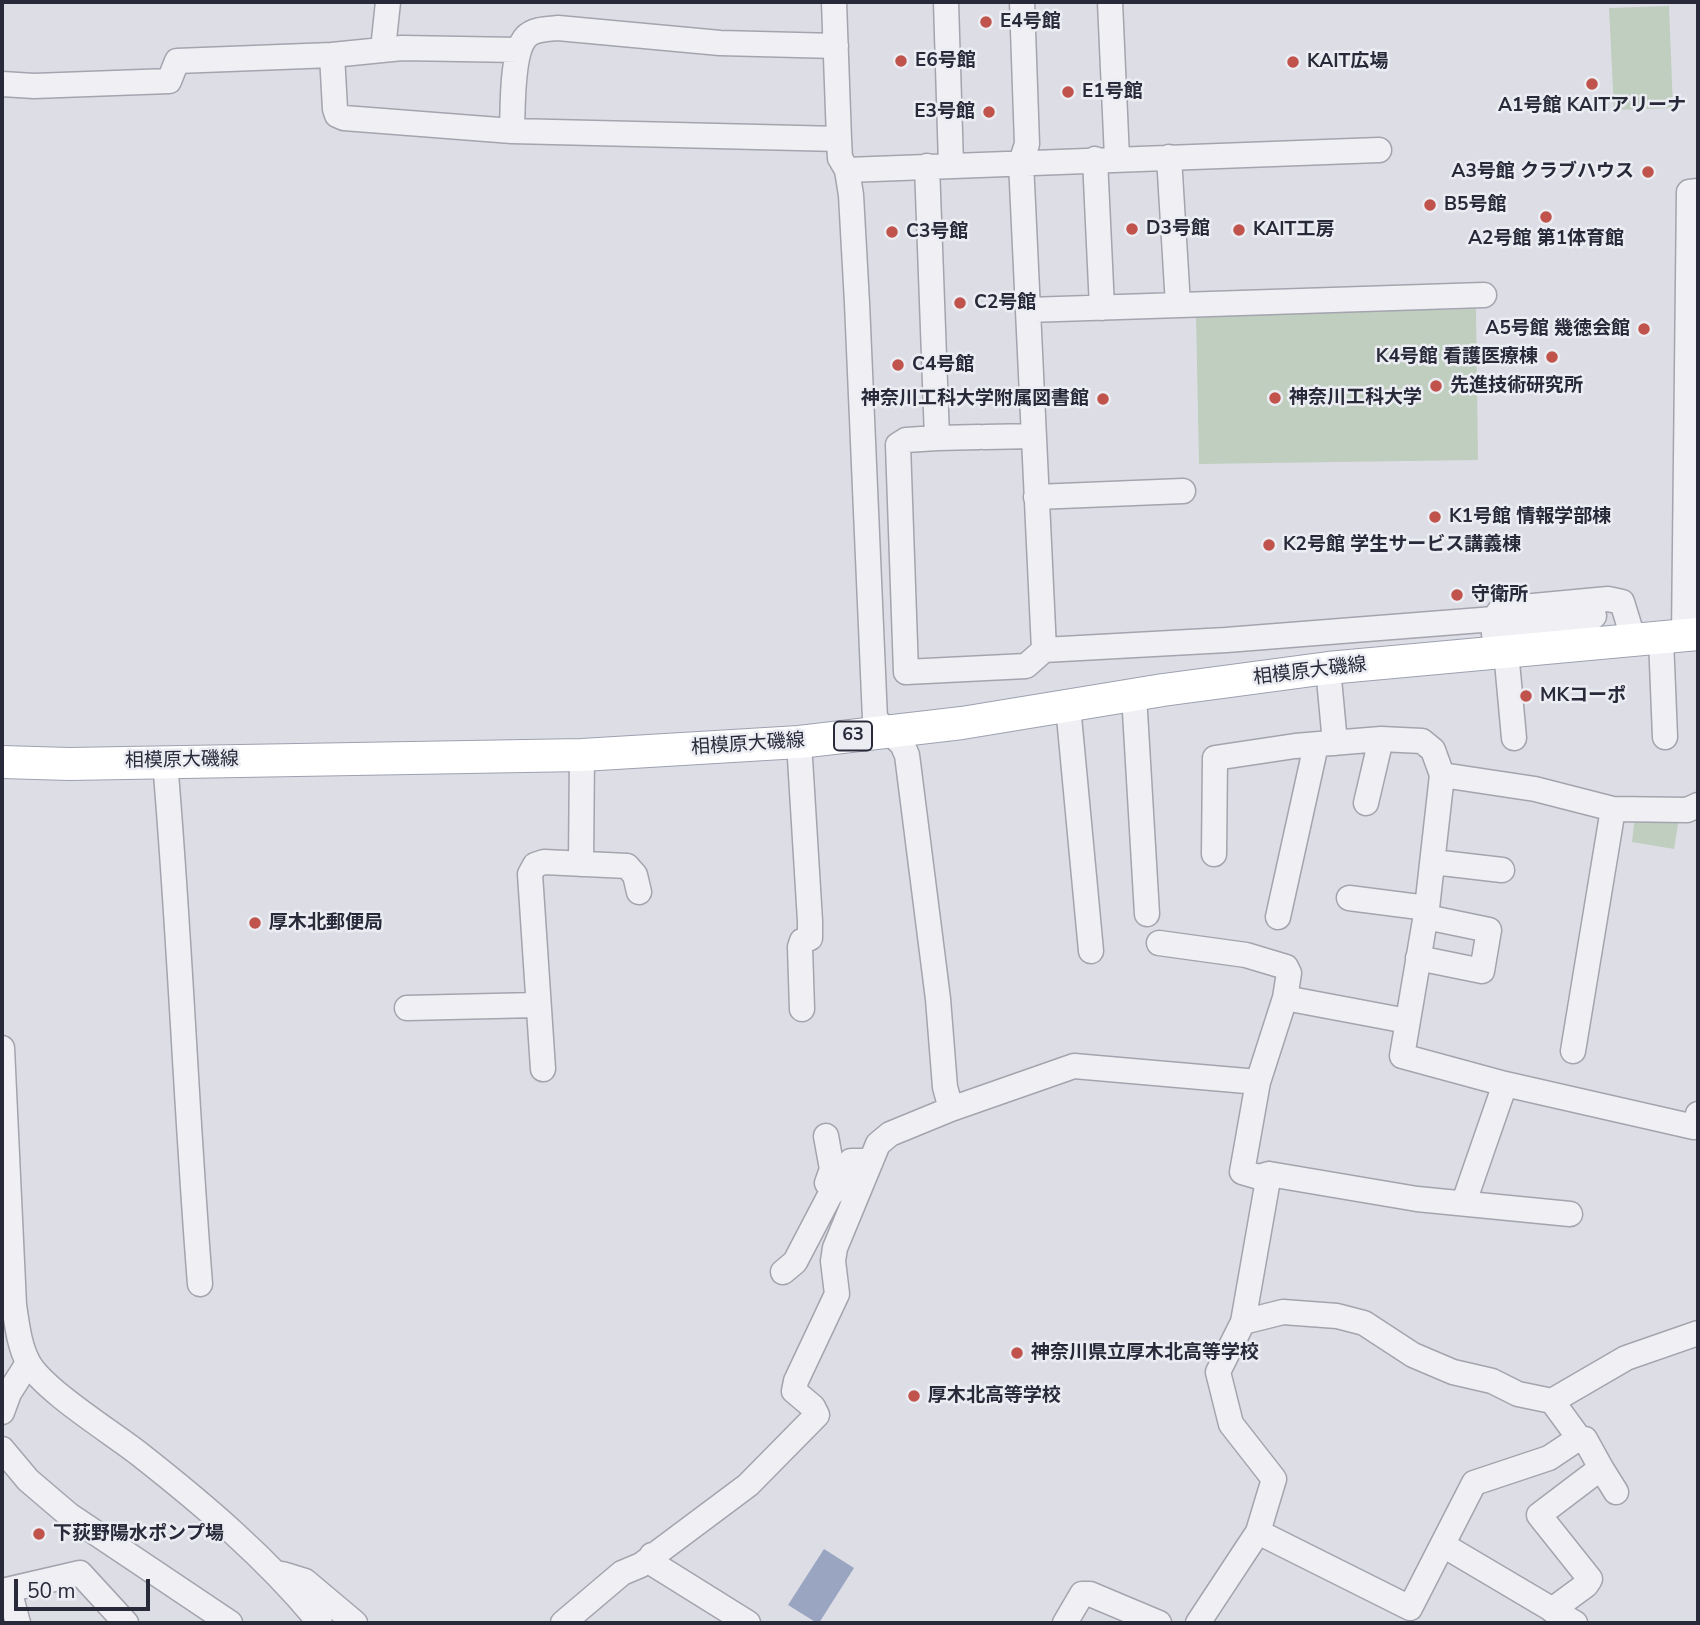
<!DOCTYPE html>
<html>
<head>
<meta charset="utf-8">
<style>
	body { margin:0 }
	#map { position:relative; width:1700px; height:1625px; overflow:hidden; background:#dddee5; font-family:"Nunito Sans",sans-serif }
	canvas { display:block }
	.frame { position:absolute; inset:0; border:4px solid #282a3a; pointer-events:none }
	.scale { position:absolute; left:14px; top:1579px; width:136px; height:32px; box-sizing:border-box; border:4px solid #282a3a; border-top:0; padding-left:9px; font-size:21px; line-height:24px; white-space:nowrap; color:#282a3a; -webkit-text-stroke:5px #ecedf3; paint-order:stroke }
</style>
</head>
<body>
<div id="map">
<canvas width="1700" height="1625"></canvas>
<div class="frame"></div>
<div class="scale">50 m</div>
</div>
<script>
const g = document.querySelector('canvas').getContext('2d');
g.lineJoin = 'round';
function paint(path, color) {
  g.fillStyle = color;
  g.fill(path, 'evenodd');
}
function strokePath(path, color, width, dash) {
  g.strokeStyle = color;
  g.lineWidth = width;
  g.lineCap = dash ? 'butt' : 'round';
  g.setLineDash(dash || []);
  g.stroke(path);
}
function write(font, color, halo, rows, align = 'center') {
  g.font = font + ' "Nunito Sans","Noto Sans JP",sans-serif';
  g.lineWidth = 5;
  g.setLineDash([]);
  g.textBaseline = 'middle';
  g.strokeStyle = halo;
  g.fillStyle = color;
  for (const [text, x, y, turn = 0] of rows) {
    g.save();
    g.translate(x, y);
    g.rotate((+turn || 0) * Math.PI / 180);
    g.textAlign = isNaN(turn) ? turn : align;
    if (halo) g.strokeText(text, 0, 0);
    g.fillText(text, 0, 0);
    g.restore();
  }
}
paint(new Path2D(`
	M 1669,6 L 1673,108 L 1614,110 L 1609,8 Z
	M 1476,309 L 1478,460 L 1199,464 L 1196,314 Z
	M 1635,816 L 1679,818 L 1674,849 L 1632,842 Z`), '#bfcebe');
paint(new Path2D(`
	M 824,1549 L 854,1568 L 819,1623 L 817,1623 L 788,1605 Z`), '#9aa5c2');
const minor = new Path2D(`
	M 834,2 L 839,139 L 840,158 L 847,170 L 851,195 L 857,303 L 875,719 L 902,744 L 907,755 L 938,999 L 945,1087 L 951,1109
	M 946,2 L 951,165
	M 1022,2 L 1027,144 L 1021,162 L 1044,650
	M 1110,2 L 1117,158
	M 383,49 L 388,2
	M 332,55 L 402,48 L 518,50
	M 2,84 L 34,86 L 169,81 L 177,61 L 332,55 L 335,109 L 337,115 L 344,118 L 512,131 L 839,139
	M 512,131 C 513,109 511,53 526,37 C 533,29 547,29 558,28 L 720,43 L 836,46
	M 1169,157 L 1178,305
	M 1095,159 L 1102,308
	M 927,166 L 937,438 L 906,440 L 898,445 L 906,672 L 1026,666 L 1044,650 L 1226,640 L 1494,619
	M 847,170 L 1379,150
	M 1028,310 L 1484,295
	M 985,437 L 1034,436
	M 937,438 L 979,437
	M 1036,497 L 1183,491
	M 1495,630 L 1594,616
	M 1494,634 L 1494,619 L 1501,609 L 1608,599 L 1622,602 L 1634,641
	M 1684,636 L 1689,192 L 1698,191
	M 1661,639 L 1665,737
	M 1506,651 L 1514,738
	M 1328,668 L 1335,743
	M 1134,695 L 1147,914
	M 1068,706 L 1091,951
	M 799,742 L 810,921 L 810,938 L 802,941 L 800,947 L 802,1009
	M 165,762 C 180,936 186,1110 200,1284
	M 1442,775 L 1535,789 L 1613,809 L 1687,810 L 1698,805
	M 1366,803 L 1381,739
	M 1214,854 L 1215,758 L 1295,746 L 1381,739 L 1422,741 L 1433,750 L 1442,775 L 1427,908 L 1402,1056 L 1505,1084 L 1694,1127 L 1698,1114
	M 1433,862 L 1502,870
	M 581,864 L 582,755
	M 1349,898 L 1427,908
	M 1278,917 L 1316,745
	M 1159,943 L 1246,955 L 1286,967 L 1289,973 L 1285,998 L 1407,1021
	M 1418,958 L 1482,971 L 1489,930 L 1426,917
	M 407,1008 L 537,1005
	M 2,1048 L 14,1305 C 17,1324 19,1345 28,1362 C 42,1389 111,1432 138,1453 C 203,1504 268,1559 320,1623
	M 1573,1051 L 1613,809
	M 543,1069 L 530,874 L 535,865 L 544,862 L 627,866 L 635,875 L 639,892
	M 1258,1082 L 1285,998
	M 826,1136 L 832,1169 L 827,1183 L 835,1189
	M 1464,1202 L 1505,1084
	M 783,1272 L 795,1262 L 830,1195 L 836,1189 L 851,1161 L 871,1161
	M 1243,1322 L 1283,1312 L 1337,1316 L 1364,1323 L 1413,1355 L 1453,1372 L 1492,1381 L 1518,1394 L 1552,1401 L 1579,1438 L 1549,1458 L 1474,1483 L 1410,1608 L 1258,1532
	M 1552,1401 L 1626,1358 L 1698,1333
	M 2,1412 L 9,1393 L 28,1363
	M 2,1449 L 28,1480 L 69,1515 L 230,1623
	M 1601,1468 L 1616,1492
	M 1443,1545 L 1575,1623
	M 652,1555 L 655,1565 L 748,1623
	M 282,1574 L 305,1581 L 355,1623
	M 9,1590 L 18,1623
	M 2,1591 L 80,1573 L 126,1623
	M 1552,1610 L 1586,1585 L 1590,1579 L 1539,1515 L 1601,1468 L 1585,1439 L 1579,1438
	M 563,1623 L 622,1573 L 641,1565 L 748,1485 L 817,1415 L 813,1407 L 794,1391 L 796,1381 L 837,1294 L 833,1261 L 835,1248 L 878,1144 L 890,1134 L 951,1109 L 1074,1066 L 1258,1082 L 1242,1172 L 1259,1177 L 1269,1174 L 1417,1199 L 1570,1214
	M 1065,1623 L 1082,1594 L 1090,1594 L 1159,1623
	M 1198,1623 L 1258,1532 L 1274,1479 L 1231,1424 L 1218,1372 L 1243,1322 L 1269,1174`);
const major = new Path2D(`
	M 2,762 L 69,764 L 582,755 L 799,742 L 962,723 L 1163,690 L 1328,668 L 1698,634`);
strokePath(minor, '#a3a4ae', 27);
strokePath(major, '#9da0b0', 34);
strokePath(minor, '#efeff4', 24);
strokePath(major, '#fff', 32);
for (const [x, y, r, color] of [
	[986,22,7,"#c0534b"],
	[901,61,7,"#c0534b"],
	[1293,62,7,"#c0534b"],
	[1592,84,7,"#c0534b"],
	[1068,92,7,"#c0534b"],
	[989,112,7,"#c0534b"],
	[1648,172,7,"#c0534b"],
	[1430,205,7,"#c0534b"],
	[1546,217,7,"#c0534b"],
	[1132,229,7,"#c0534b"],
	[1239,230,7,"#c0534b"],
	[892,232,7,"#c0534b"],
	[960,303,7,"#c0534b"],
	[1644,329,7,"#c0534b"],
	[1552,357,7,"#c0534b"],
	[898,365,7,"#c0534b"],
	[1436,386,7,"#c0534b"],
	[1275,398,7,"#c0534b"],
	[1103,399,7,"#c0534b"],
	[1435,517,7,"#c0534b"],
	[1269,545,7,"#c0534b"],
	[1457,595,7,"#c0534b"],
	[1526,696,7,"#c0534b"],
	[255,923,7,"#c0534b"],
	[1017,1353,7,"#c0534b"],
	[914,1396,7,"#c0534b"],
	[39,1534,7,"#c0534b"]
]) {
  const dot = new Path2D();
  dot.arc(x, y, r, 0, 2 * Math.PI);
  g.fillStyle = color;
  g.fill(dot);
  strokePath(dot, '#ecedf3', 2.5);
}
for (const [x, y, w] of [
	[853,736,38]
]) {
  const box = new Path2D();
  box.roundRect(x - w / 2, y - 14.5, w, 29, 5);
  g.fillStyle = '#ecedf3';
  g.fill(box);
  strokePath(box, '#282a3a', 2);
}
write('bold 18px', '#282a3a', null, [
	["63",853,736]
]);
write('bold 19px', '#282a3a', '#ecedf3', [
	["E4号館",1000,22],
	["E6号館",915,61],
	["KAIT広場",1307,62],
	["E1号館",1082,92],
	["A1号館 KAITアリーナ",1592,106,"center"],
	["E3号館",975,112,"right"],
	["A3号館 クラブハウス",1634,172,"right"],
	["B5号館",1444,205],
	["D3号館",1146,229],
	["KAIT工房",1253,230],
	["C3号館",906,232],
	["A2号館 第1体育館",1546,239,"center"],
	["C2号館",974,303],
	["A5号館 幾徳会館",1630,329,"right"],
	["K4号館 看護医療棟",1538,357,"right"],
	["C4号館",912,365],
	["先進技術研究所",1450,386],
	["神奈川工科大学",1289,398],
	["神奈川工科大学附属図書館",1089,399,"right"],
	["K1号館 情報学部棟",1449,517],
	["K2号館 学生サービス講義棟",1283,545],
	["守衛所",1471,595],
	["MKコーポ",1540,696],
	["厚木北郵便局",269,923],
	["神奈川県立厚木北高等学校",1031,1353],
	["厚木北高等学校",928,1396],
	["下荻野陽水ポンプ場",53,1534]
], 'left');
write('19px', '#282a3a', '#ecedf3', [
	["相模原大磯線",1310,672,-7],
	["相模原大磯線",748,745,-4],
	["相模原大磯線",182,761,-1]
]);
</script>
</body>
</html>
